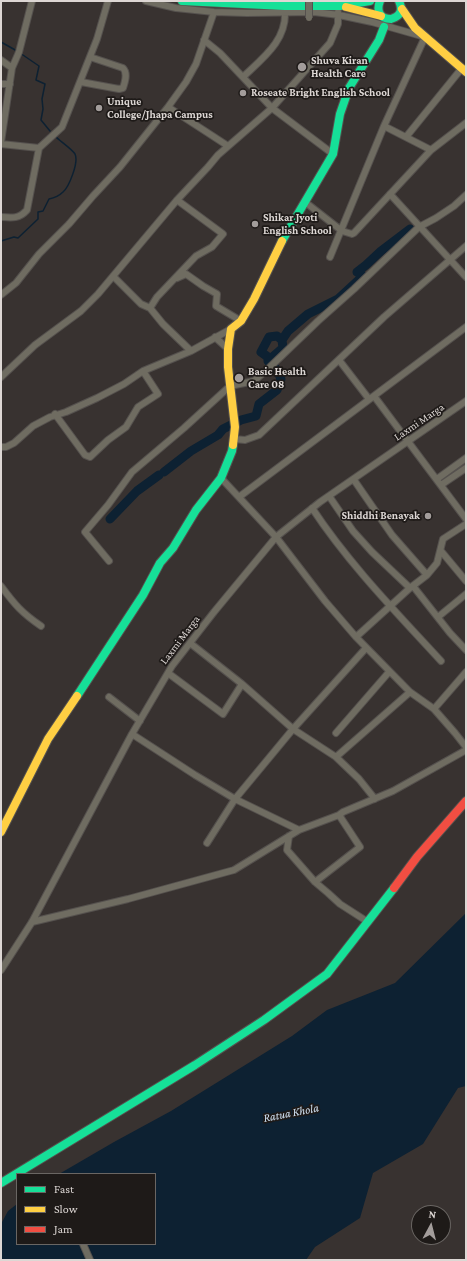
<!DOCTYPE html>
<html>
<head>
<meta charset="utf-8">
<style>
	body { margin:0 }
	#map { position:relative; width:467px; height:1261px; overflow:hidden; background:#383230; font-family:"Crimson Pro",serif }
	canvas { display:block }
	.frame { position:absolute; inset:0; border:2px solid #ddd7d4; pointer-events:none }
	.legend { position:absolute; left:16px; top:1173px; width:140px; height:72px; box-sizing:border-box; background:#1e1a18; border:1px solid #6a6663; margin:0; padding:5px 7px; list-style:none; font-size:12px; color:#ddd7d4 }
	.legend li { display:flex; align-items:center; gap:8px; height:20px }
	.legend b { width:20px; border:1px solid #6a6663 }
	.north { position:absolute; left:411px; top:1205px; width:40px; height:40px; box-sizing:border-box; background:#1e1a18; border:1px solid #6a6663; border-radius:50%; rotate:7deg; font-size:11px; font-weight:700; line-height:16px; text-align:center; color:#ddd7d4 }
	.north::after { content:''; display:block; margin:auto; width:14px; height:18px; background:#a39d9b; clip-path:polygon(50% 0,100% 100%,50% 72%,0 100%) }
</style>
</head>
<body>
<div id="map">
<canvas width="467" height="1261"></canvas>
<div class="frame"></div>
<ul class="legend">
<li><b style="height:5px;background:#16e098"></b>Fast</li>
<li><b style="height:5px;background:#ffcf43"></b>Slow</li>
<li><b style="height:5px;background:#f24e42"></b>Jam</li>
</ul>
<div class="north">N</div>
</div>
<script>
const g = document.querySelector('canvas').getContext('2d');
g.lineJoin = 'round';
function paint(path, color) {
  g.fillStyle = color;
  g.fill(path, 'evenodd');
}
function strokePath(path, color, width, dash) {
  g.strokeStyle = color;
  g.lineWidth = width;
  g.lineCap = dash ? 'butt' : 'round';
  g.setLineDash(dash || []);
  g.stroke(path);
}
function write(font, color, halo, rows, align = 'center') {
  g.font = font + ' "Crimson Pro",serif';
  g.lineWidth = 3.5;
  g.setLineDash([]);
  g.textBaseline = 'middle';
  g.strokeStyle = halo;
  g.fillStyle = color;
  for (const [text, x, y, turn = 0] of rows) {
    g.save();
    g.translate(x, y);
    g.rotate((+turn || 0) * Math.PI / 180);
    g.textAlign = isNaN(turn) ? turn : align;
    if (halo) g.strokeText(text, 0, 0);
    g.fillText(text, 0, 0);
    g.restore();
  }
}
paint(new Path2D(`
	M 466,913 L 466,1086 L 458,1088 L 423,1144 L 373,1173 L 360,1218 L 315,1247 L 306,1260 L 1,1260 L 1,1224 L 8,1211 L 17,1204 L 17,1244 L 155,1244 L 155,1174 L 59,1174 L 114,1142 L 171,1111 L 292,1036 L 327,1010 L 395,983 Z`), '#0d2132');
strokePath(new Path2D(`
	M 1,42 L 17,51
	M 20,53 L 39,66 L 36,80 L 45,84 L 42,99 L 43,109 L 41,120 L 50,131
	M 1,241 L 14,237 L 18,238 L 38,219 L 38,212 L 43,211 L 49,199 C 54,198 59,196 63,192 C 69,187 79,162 75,154 C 72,149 60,141 56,137`), '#0d2132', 1.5);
strokePath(new Path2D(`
	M 268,361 L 268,357 L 261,352 L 269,337 L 277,336 L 282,340
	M 164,472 L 191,451 L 218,435 L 223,429 L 241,420 L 256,416 L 259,404 L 277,390 L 281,379 L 277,370 L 268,361 L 283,348 L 282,340 L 288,331 L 308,314 L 338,299 L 363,276 L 357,272 L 366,265 L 381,251 L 410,229
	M 110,519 L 137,491 L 159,475`), '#0d2132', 9);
const street = new Path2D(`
	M 146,1 L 176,8 L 214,12 L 247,13 L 314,12 L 339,15 L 372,22 L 425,37 L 384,126 L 330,257
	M 204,40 L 220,53 L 272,108 L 333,154
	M 1,60 L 12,68
	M 243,77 C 264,57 287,40 285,10
	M 81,82 L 119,89 L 123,88 C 125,82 128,73 123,68 L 90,57
	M 1,84 L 10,84
	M 168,107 L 186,82 L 196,64 L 214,12
	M 384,126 L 431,150
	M 406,137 L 462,68
	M 1,142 L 12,68 L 19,52 L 32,1
	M 1,144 L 39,148 L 62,127 L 97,39 L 108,1
	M 390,194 L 466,277
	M 305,202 L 342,231 L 352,234 L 354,233 L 431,150 L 466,123
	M 1,217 C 12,218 19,219 27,210 L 39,148
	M 113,276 L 141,304 L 150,308 L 163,324 L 191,351
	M 177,278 L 186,274 L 203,286 L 217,294 L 216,306 L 241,321
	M 1,295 L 16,283 L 39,254 L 69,224 L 93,196 L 120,167 L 168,107 L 205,131 L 228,146
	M 150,308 L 157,297 L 196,256 L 212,247 L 223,234 L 177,200
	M 215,337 L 228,349
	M 339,360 L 369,399
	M 1,377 L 35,345 L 81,311 L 98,294 L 177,200 L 208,167 L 218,155 L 272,108 L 330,43 L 338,24 L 338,12
	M 374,396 L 466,519
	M 55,414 L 85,455 L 90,457 L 108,440 L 126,427 L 138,407 L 158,394 L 143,371
	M 234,439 L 245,440 L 259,435 L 384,317 L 466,246
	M 1,447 L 6,447 L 14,443 L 33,426 L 50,417 L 66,412 L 97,398 L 124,384 L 143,371 L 191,351 L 231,329
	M 221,478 L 276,537 L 325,601 L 356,637 L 410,692 L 434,709 L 455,733 L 466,747
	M 437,479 L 466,458
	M 354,480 L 392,535 L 427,575
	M 441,485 L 466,468
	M 329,496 L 353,531 L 372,552 L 410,588
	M 239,497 L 466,327
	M 312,508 C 349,564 396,612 441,661
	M 441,551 L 466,581
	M 109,561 L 85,532 L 108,505 L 132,472 L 184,428 L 230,386 L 254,381 L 270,367 L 318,321 L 354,289 L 419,227 L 436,218 L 454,206 L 466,195
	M 1,586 C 15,605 22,613 41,626
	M 413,586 L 450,633 L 466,650
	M 438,617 L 466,594
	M 356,637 L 410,588 L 427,575 L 437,563 L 443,539 L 466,524
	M 168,673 L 223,714 L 242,684 L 190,643
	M 242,684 L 293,729 L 336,757 L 359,779 L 375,799
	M 109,697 L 140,721
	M 434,709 L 466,672
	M 336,733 L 389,672
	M 132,734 L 195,775 L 235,799 L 299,830
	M 336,757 L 410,692
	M 289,836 L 287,850 L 315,882 L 328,893 L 340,904 L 368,922
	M 207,843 L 235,799 L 293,729 L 366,648
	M 315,882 L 360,847 L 339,815
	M 32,922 L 128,899 L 234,870 L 299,830 L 339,815 L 343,812 L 393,791 L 466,750
	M 1,970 L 32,922 L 132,734 L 172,666 L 214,612 L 276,537 L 320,502 L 466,401
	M 83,1244 L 90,1260`);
const fast = new Path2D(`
	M 182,1 L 285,6 L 340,6 L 370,1
	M 380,1 C 376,11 380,19 391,19 C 401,16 403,10 399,1
	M 282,241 L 333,154 L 340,114 L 349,88 L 379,40 L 384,27
	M 77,696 L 143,595 L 160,563 L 173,548 L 196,510 L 221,478 L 232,451 L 233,445
	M 1,1183 L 195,1065 L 264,1020 L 327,974 L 394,888`);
const slow = new Path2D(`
	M 346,7 L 381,16
	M 402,9 L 415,28 L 466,72
	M 233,445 L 235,427 L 228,367 L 228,349 L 231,329 L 241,321 L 254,299 L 282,241
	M 1,832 L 48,739 L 77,696`);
const jam = new Path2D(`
	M 394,888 L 417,857 L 466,801`);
strokePath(street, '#55514e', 8);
strokePath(fast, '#55514e', 10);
strokePath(slow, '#55514e', 10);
strokePath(jam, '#55514e', 10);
strokePath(street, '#6f6c61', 6);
strokePath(fast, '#16e098', 8);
strokePath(slow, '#ffcf43', 8);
strokePath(jam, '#f24e42', 8);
const streetBridge = new Path2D(`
	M 309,18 L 309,1`);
strokePath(streetBridge, '#55514e', 8, []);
strokePath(streetBridge, '#6f6c61', 6);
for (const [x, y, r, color] of [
	[302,67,5,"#a39d9b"],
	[243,93,4,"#a39d9b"],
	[99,108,4,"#a39d9b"],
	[255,224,4,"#a39d9b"],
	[239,378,5,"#a39d9b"],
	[428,516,4,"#a39d9b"]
]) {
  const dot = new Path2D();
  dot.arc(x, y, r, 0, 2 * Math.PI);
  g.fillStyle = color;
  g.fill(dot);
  strokePath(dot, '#1e1a18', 1.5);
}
write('bold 11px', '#ddd7d4', '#1e1a18', [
	["Shuva Kiran",311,61],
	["Health Care",311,74],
	["Roseate Bright English School",251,93],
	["Unique",107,102],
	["College/Jhapa Campus",107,115],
	["Shikar Jyoti",263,218],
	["English School",263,231],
	["Basic Health",248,372],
	["Care 08",248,385],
	["Shiddhi Benayak",420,516,"right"]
], 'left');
write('11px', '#ddd7d4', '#1e1a18', [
	["Laxmi Marga",419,422,-34],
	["Laxmi Marga",180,640,-53]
]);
write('italic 12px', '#d0e1f2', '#1e1a18', [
	["Ratua Khola",291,1113,-11]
]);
</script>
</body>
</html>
